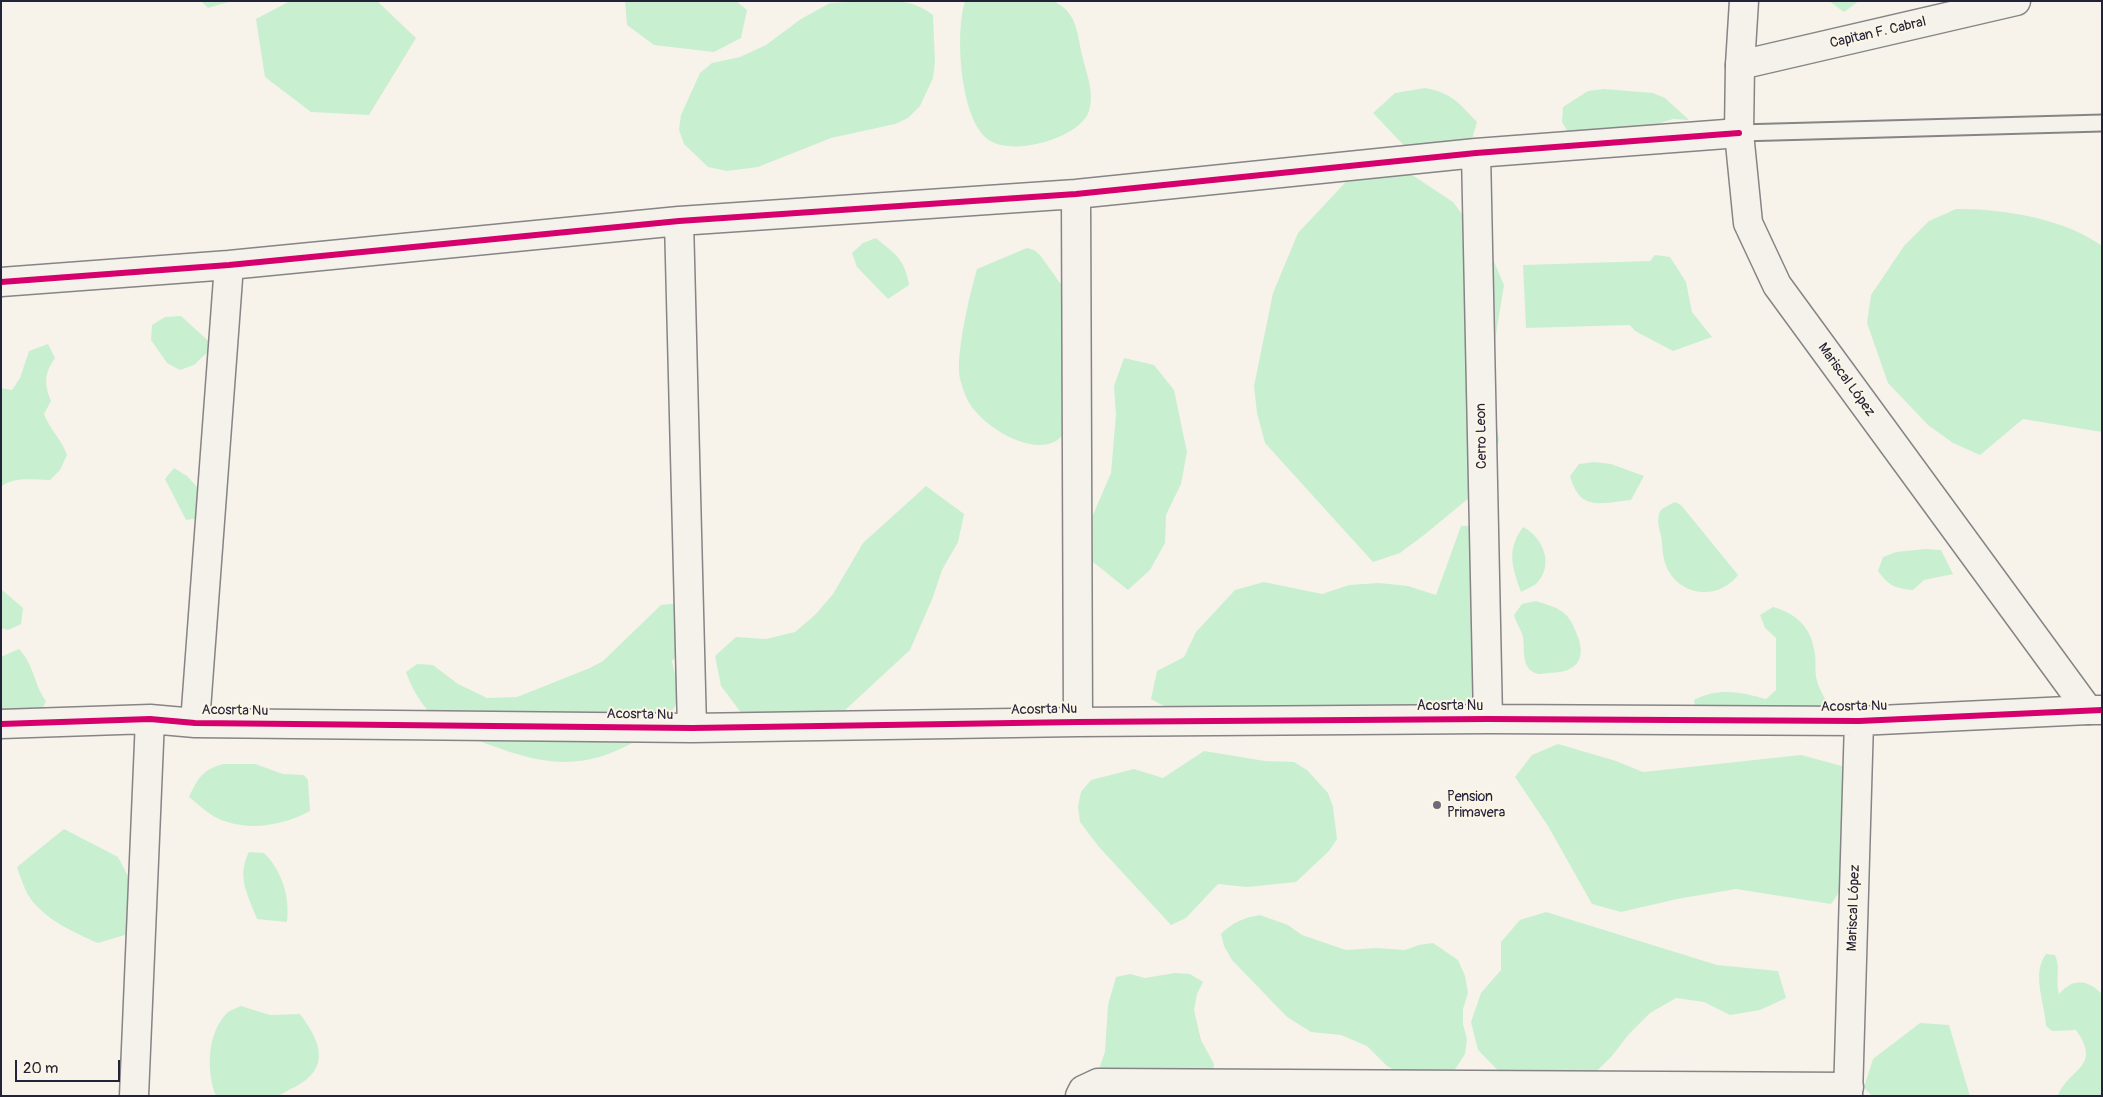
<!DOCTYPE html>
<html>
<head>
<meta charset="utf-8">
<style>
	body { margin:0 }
	#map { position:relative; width:2103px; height:1097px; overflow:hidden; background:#f7f3ea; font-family:Pangolin,sans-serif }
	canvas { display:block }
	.frame { position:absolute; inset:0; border:2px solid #22223b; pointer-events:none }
	.scale { position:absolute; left:15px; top:1060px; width:105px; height:22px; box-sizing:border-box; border:2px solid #22223b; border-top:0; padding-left:6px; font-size:15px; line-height:18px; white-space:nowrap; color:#22223b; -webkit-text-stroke:4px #fcf5e5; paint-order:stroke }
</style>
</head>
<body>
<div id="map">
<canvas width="2103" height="1097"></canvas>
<div class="frame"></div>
<div class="scale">20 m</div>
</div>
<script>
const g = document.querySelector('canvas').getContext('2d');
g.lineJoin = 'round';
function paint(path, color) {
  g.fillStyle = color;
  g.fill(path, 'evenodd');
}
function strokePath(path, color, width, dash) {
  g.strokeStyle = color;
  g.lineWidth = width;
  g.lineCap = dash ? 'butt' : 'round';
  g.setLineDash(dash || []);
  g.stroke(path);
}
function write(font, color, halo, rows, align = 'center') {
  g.font = font + ' Pangolin,sans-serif';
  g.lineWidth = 4;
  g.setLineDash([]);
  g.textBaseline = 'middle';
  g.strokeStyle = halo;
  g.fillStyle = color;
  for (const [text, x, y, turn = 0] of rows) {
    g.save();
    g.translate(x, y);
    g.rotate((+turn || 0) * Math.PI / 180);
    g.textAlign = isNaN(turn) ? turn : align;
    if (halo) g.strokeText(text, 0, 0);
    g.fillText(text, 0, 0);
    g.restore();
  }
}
paint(new Path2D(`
	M 201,1 L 232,1 L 208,8 Z
	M 290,1 L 377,1 L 416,38 L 369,115 L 311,112 L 265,77 L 256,19 Z
	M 625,1 L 736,1 L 747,10 L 741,38 L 714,52 L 654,45 L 627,25 Z
	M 873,1 C 899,1 913,0 933,15 L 935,62 L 933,78 L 920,106 L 908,118 L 895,124 L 831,138 L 758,167 L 727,171 L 708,167 L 684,144 L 679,130 L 681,115 L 700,73 L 712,63 L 740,57 L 766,45 L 801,19 L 830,3 Z
	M 965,1 L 1053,1 C 1077,12 1077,32 1082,55 C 1086,72 1095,93 1089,111 C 1080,139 1007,159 985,137 C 960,113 955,33 965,1 Z
	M 1829,1 L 1859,1 L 1844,12 Z
	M 1425,88 C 1452,93 1459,103 1477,122 L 1469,149 L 1415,157 L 1373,113 L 1395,93 Z
	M 1604,89 L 1653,93 L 1665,98 L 1689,120 L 1673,119 L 1597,143 L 1569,134 L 1562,122 L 1563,107 L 1588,91 Z
	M 1372,154 L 1400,167 L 1453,202 L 1490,252 L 1504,285 L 1489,378 L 1499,440 L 1489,473 L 1469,498 L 1424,535 L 1400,553 L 1373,562 L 1265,443 L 1257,413 L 1254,386 L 1273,293 L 1298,233 Z
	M 1956,209 C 2001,208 2066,219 2102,246 L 2102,432 L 2023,419 L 1980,455 L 1953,443 L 1928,425 L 1888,383 L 1867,323 L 1871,295 L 1904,246 L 1929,221 Z
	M 876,238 C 895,254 905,259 909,285 L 888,299 L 857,267 L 852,253 L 863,243 Z
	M 1027,248 L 1034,250 L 1040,255 L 1060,283 L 1084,291 L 1069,422 C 1066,429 1063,437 1056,441 C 1029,456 981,425 968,401 C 965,395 962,386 960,379 C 955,355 970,293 977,269 Z
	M 1655,255 L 1670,257 L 1686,282 L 1692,312 L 1712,337 L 1673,351 L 1635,331 L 1630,325 L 1526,328 L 1523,265 L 1650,261 Z
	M 181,316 L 214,346 L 194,365 L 180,370 L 167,363 L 151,340 L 152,325 L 165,317 Z
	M 48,344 L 55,358 C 44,374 44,383 51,401 L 44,414 C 50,430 62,440 67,455 L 60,470 L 50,480 C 35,480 13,476 1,487 L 1,388 L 12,390 L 20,378 L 29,351 Z
	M 1124,358 L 1154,365 L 1174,390 L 1187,452 L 1181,484 L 1166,515 L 1165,543 L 1150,570 L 1128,590 L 1078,550 L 1111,473 L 1116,415 L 1114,386 Z
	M 1594,462 L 1611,464 L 1644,476 L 1631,500 C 1600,503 1580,512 1570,476 L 1579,464 Z
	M 174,468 L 187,476 L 199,489 L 200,518 L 186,520 L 165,479 Z
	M 926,486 L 964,514 L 958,542 L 942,570 L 933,597 L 910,650 L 844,711 L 816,728 L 787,741 L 758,735 L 721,686 L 715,656 L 736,637 L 766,639 L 795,632 L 816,614 L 833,594 L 863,543 Z
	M 1675,502 L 1681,505 L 1738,575 C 1720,599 1683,598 1668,570 C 1662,559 1663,548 1661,536 C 1659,528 1656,518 1661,510 C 1664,507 1670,505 1675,502 Z
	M 1491,525 L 1498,640 L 1502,671 L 1494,701 L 1471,721 L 1177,713 L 1151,699 L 1157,671 L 1184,657 L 1196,632 L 1235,590 L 1264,582 L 1322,594 L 1349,585 L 1379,583 L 1408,586 L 1436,595 L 1461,526 Z
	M 1523,527 C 1543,537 1555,565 1536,584 C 1532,587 1526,589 1521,592 C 1512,566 1506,551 1523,527 Z
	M 1925,549 L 1941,550 L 1953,574 L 1924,580 L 1913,590 C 1896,589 1888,585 1878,571 L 1883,557 L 1896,552 Z
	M 1,589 L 23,608 L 21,624 L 8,630 L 1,628 Z
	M 1536,601 C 1545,604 1557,607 1564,613 C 1570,618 1573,625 1576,632 C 1588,659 1577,673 1548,673 C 1543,674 1538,675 1533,672 C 1521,665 1525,648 1523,637 C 1521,629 1516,623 1514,615 L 1522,604 Z
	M 681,603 L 694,640 L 672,661 C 674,671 678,681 678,691 C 680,712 655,729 639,739 C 568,782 521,756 450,730 C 430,718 414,695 406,672 L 417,664 L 433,665 L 458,684 L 487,698 L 517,697 L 590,668 L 603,661 L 661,605 Z
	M 1773,607 C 1795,613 1810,626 1814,649 C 1817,659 1814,671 1817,681 C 1819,689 1825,698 1829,706 L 1819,715 L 1697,716 L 1694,700 C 1718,687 1741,692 1766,699 L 1776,690 L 1776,638 L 1765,628 L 1760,615 Z
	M 19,649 C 35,666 33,683 46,701 L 39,716 L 1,736 L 1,657 Z
	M 1558,744 L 1616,761 L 1643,772 L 1801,755 L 1857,770 L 1865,855 L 1831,904 L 1736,889 L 1677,899 L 1621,912 L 1592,904 L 1548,826 L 1515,777 L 1532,755 Z
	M 1204,751 L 1265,761 L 1294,762 L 1307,770 L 1328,793 L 1333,807 L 1337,839 L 1329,851 L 1296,882 L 1247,887 L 1218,884 L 1186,918 L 1171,925 L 1099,847 L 1080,822 L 1078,806 L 1081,792 L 1091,780 L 1134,769 L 1163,778 Z
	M 223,764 L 255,764 L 283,774 L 304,775 L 308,780 L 310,811 C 282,826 247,832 217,818 C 207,813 198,804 189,797 C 198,778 202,770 223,764 Z
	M 64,829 L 118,857 L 148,914 L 128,934 L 98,943 C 73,932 41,918 27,893 C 23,885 20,876 17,867 Z
	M 249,852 L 264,853 C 282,871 290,896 287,922 L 257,919 C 248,895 236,877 249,852 Z
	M 1546,912 L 1717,965 L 1778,971 L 1786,998 L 1760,1010 L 1730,1015 L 1704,1002 L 1676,998 L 1650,1013 L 1629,1034 L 1611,1057 L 1571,1096 L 1523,1096 L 1478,1050 L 1471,1022 L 1481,993 L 1501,970 L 1501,942 L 1520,920 Z
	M 1260,915 L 1288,925 L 1302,935 L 1346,950 L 1376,948 L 1405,950 L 1419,945 L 1433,943 L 1458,960 L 1465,976 L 1468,993 L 1463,1009 L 1463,1024 L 1467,1039 L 1465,1054 L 1456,1068 L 1444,1078 L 1415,1082 L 1387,1066 L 1367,1046 L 1341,1035 L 1311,1032 L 1287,1017 L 1232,960 L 1224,946 L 1221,934 C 1233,922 1243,918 1260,915 Z
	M 2046,954 L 2055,955 C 2061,968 2055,981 2059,994 C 2074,978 2086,979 2102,994 L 2102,1096 L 2058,1096 C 2068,1068 2103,1068 2076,1030 L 2052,1031 L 2046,1026 C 2045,1003 2031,974 2046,954 Z
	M 1175,973 L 1190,974 L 1203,982 L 1197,994 L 1194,1010 L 1201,1040 L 1214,1064 L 1209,1093 L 1104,1081 L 1100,1066 L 1105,1052 L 1108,1005 L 1116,977 L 1130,974 L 1145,978 Z
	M 241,1006 L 270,1015 L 300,1014 C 321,1042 331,1068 295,1087 C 289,1089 283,1094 277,1096 C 264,1097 231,1096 216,1096 C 206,1071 207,1033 227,1013 C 230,1010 237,1008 241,1006 Z
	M 1920,1023 L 1949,1025 L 1970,1096 L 1872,1096 L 1864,1087 L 1873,1059 Z`), '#c8efd0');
const lane = new Path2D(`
	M 1739,133 L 2102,123`);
const street = new Path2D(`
	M 1740,65 L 2016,1
	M 1476,153 L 1488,719
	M 1076,194 L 1078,722
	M 679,221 L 692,728
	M 1,282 L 229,265 L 679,221 L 1076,194 L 1476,153 L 1739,133
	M 195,723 L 229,265
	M 1,724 L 150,719 L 195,723 L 692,728 L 1078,722 L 1488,719 L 1859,721 L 2088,710
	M 134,1096 L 150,719
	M 1080,1096 L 1083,1090 L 1098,1083 L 1849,1087
	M 1848,1096 L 1859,721`);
const secondary = new Path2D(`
	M 1744,1 L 1740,65 L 1739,133 L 1748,223 L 1777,285 L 2088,710 L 2102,710`);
strokePath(lane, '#868485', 19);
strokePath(street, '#868485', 31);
strokePath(secondary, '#868485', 31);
strokePath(lane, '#f5f2ec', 15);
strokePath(street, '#f5f2ec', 28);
strokePath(secondary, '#f5f2ec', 28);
strokePath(new Path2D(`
	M 1,282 L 229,265 L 679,221 L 1076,194 L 1476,153 L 1739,133
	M 1,724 L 150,719 L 195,723 L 692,728 L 1078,722 L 1488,719 L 1859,721 L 2102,710`), '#d6006c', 6);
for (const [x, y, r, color] of [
	[1437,805,5,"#6d6b78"]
]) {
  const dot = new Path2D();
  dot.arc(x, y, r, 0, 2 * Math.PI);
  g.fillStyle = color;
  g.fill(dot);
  strokePath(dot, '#fcf5e5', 2);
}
write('14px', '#22223b', '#fcf5e5', [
	["Capitan F. Cabral",1878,33,-13],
	["Mariscal López",1846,380,54],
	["Cerro Leon",1482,436,-91],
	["Acosrta Nu",1450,706],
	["Acosrta Nu",1854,707,-1],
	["Acosrta Nu",1044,710,-1],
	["Acosrta Nu",235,711,1],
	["Acosrta Nu",640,715,1],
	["Mariscal López",1854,908,-88]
]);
write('14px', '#22223b', '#fcf5e5', [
	["Pension",1447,797],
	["Primavera",1447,813]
], 'left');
</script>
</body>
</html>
